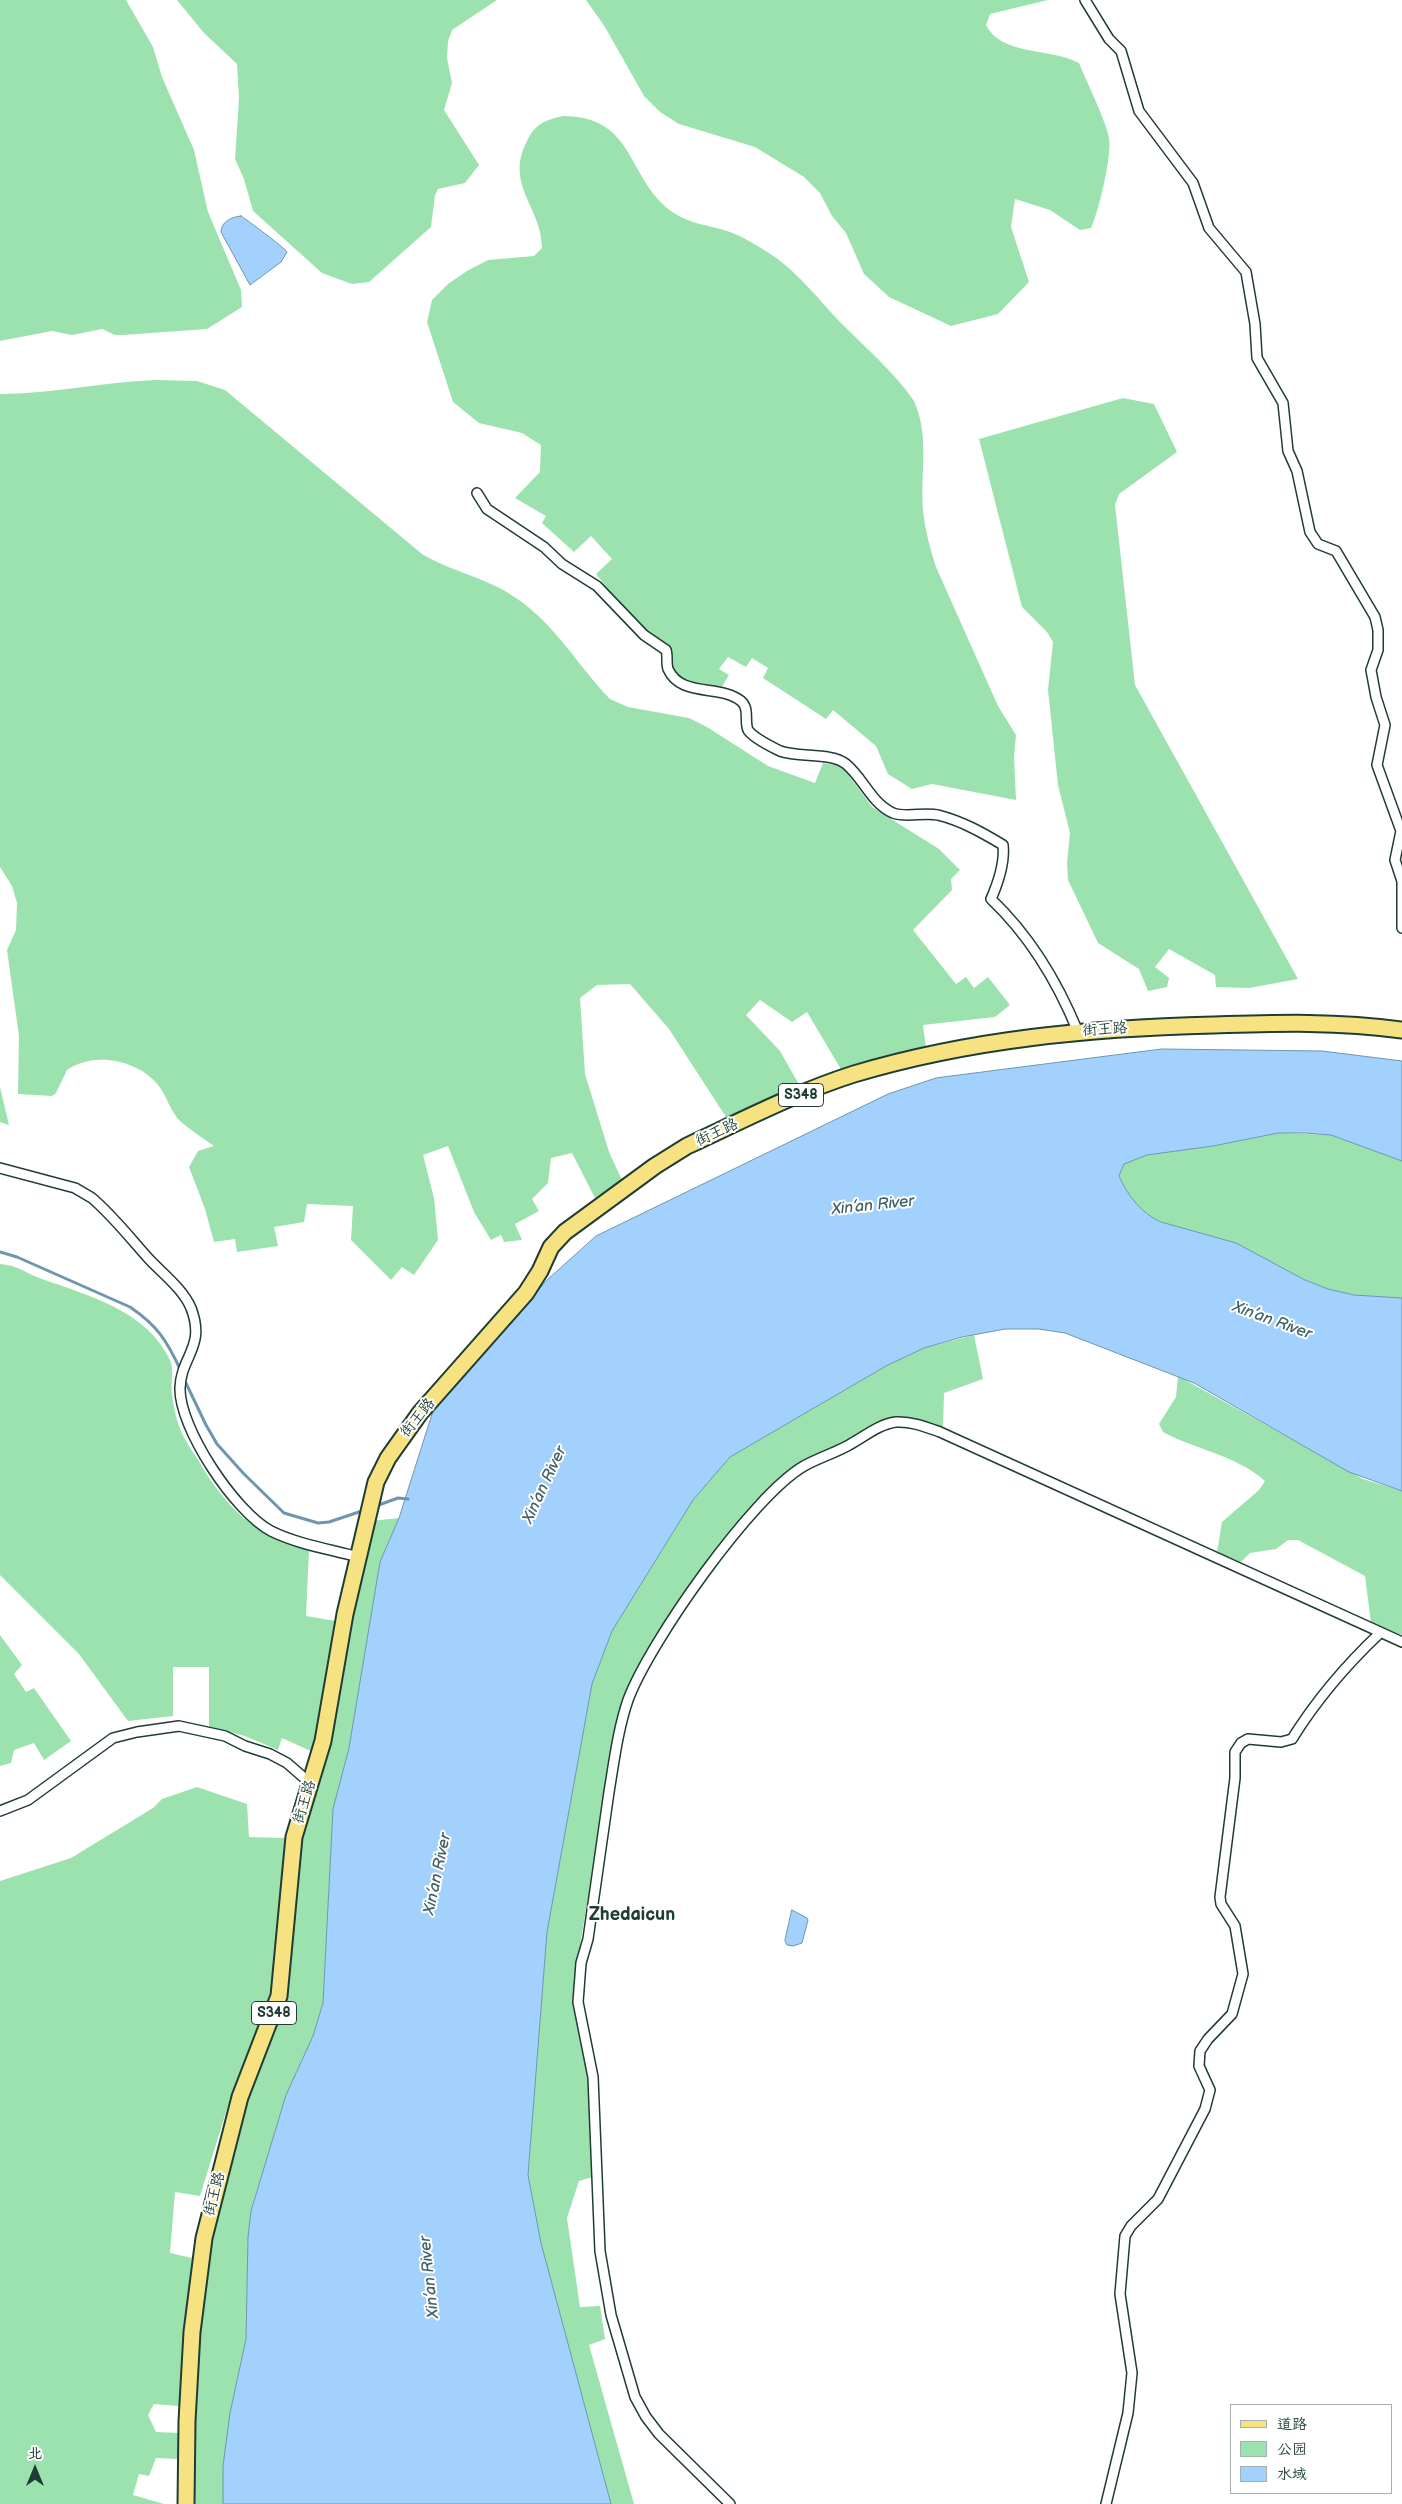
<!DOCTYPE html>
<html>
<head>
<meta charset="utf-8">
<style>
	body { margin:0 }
	#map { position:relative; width:1402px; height:2504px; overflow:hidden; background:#fff; font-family:"Balsamiq Sans","LXGW WenKai TC",sans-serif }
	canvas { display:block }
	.legend { position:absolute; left:1230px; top:2404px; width:162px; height:90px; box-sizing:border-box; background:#fff; border:1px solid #a5b1ae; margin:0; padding:6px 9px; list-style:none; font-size:15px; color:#1f3d34 }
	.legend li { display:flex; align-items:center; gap:10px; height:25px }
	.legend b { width:25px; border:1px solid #a5b1ae }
	.north { position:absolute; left:10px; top:2444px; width:50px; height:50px; -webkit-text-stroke:4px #fff; paint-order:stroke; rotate:0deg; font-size:14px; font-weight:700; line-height:20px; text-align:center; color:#1f3d34 }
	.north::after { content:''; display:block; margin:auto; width:18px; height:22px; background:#1f3d34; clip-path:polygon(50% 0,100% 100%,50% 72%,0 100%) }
</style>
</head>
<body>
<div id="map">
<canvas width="1402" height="2504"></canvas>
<ul class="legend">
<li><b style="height:6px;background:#f7e281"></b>道路</li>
<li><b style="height:14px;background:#9ce2af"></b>公园</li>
<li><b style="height:14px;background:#a2d1fe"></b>水域</li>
</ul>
<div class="north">北</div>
</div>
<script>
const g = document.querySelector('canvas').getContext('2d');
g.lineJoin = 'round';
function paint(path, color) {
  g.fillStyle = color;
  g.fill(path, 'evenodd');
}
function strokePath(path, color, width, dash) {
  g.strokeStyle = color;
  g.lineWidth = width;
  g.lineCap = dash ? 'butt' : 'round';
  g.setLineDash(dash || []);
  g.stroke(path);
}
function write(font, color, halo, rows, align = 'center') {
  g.font = font + ' "Balsamiq Sans","LXGW WenKai TC",sans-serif';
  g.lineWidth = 4;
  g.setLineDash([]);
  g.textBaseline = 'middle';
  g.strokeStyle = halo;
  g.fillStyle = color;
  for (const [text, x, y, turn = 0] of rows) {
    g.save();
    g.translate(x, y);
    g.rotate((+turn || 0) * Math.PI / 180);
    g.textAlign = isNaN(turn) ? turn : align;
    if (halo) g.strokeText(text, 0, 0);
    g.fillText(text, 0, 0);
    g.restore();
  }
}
paint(new Path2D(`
	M 0,0 L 126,0 L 153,47 L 162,77 L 194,150 L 208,212 L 241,290 L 242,307 L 207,329 L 123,335 L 115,335 L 102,329 L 72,335 L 52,331 L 0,341 Z
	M 177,0 L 497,0 L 452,30 L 448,41 L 447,58 L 452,83 L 444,110 L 479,165 L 465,183 L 438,189 L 435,195 L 431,227 L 369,282 L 352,284 L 322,273 L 253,211 L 244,179 L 235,159 L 239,98 L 237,64 L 204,33 Z
	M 586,0 L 1048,0 L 990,14 L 986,25 C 1001,56 1052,48 1079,63 C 1087,83 1105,118 1109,138 C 1112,155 1099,211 1091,228 L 1080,230 L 1050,210 L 1015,199 L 1011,227 L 1029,282 L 998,314 L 951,326 L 889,297 L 864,274 L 846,233 L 832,216 L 820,193 L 804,177 L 755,147 L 679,124 L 660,112 L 644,96 L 605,27 Z
	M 563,116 C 637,116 626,181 674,213 C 690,224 709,225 727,231 C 740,235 753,243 764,250 C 795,268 817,298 841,323 C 866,348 894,372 914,401 C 930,437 920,473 923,510 C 925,530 930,548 936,567 L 998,706 L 1016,735 L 1014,757 L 1016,800 L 932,784 L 912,789 L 888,774 L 876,746 L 833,710 L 826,719 L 763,678 L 768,668 L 752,658 L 746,667 L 728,657 L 719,669 L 729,675 L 720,690 C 685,685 675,686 669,649 L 631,618 L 596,574 L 612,559 L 591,536 L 574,552 L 542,523 L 546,516 L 515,498 L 540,472 L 541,445 L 522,433 L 479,423 L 453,402 L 427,322 L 432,300 L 448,284 L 467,271 L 488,260 L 534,256 L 542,248 C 542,207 504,185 527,141 C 535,124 545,120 563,116 Z
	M 155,380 L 197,381 L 225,390 L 422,554 C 452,572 488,578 516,598 C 555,624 578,666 610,699 L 628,707 L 689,718 L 707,727 L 768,766 L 815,783 L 823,763 L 842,766 L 872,807 L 939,849 L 960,870 L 951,879 L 952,890 L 913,930 L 956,984 L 966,977 L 974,988 L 988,977 L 1010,1005 L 995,1017 L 923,1025 L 926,1048 L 842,1071 L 807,1012 L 792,1022 L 760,1000 L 746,1015 L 780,1051 L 801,1088 L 726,1117 L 669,1029 L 630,984 L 597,985 L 580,998 L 585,1074 L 609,1152 L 622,1180 L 595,1198 L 572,1153 L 551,1158 L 548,1183 L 532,1199 L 539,1211 L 515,1224 L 522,1240 L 504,1242 L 501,1235 L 491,1240 L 474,1212 L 448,1146 L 423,1155 L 434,1198 L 438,1240 L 414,1275 L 402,1267 L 391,1280 L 351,1240 L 353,1206 L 307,1204 L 304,1222 L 274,1227 L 278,1246 L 237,1252 L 235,1239 L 214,1242 L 205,1209 L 189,1167 L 198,1151 L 214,1146 C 203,1138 190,1130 180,1121 C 170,1111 167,1096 158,1085 C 138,1060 94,1051 67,1070 L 56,1093 L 52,1096 L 18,1094 L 19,1036 L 7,950 L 16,930 L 17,903 L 12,886 L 0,867 L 0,394 C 52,394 103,382 155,380 Z
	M 1123,398 L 1154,404 L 1177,452 L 1119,494 L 1115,505 L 1135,685 L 1298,979 L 1249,988 L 1216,987 L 1215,975 L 1169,949 L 1155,967 L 1169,978 L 1167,987 L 1148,991 L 1139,969 L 1098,943 L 1068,880 L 1067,863 L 1070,833 L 1058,785 L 1048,690 L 1053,642 L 1047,632 L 1022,607 L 979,439 Z
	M 0,1087 L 9,1125 L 0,1122 Z
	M 1278,1133 L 1331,1135 L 1402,1161 L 1402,1298 L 1354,1295 L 1328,1289 L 1305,1280 L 1236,1243 L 1161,1222 C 1142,1214 1127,1195 1119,1176 L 1123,1164 L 1147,1155 L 1213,1146 Z
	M 0,1264 C 20,1266 25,1273 42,1279 C 90,1296 147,1311 170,1360 C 175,1372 170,1382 172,1394 C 173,1403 175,1414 178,1423 C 182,1436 191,1449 198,1460 C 226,1508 255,1536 309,1551 L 306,1616 L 336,1621 L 313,1752 L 282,1738 L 278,1750 L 245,1736 L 209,1727 L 209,1667 L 173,1667 L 173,1716 L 128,1721 L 79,1654 L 0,1575 Z
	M 974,1335 L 983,1379 L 944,1393 L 943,1428 L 917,1420 L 887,1419 L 801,1464 L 753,1505 L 687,1592 L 641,1665 L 604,1803 L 575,1975 L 574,2003 L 589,2068 L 593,2177 L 579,2181 L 567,2218 L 580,2307 L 600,2306 L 605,2339 L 589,2345 L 634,2504 L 611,2504 L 541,2243 L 528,2175 L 547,1932 L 592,1684 L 612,1631 L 693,1500 L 730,1457 L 886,1366 L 924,1348 Z
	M 1178,1376 L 1363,1479 L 1402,1491 L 1402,1635 L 1371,1623 L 1365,1576 L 1298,1540 L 1288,1540 L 1276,1549 L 1250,1553 L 1241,1562 L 1217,1552 L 1222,1522 L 1259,1490 L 1265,1481 C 1236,1455 1196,1450 1163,1432 L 1159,1424 L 1176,1397 Z
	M 399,1518 L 380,1562 L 349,1748 L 333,1809 L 323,2003 L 313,2036 L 286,2095 L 251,2211 L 248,2237 L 246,2339 L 230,2413 L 223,2466 L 223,2504 L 191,2504 L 198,2332 L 210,2239 L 246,2098 L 274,2028 L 300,1838 L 371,1521 Z
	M 0,1635 L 22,1665 L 14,1674 L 26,1692 L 34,1688 L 71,1741 L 44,1760 L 34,1743 L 14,1750 L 11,1763 L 0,1766 Z
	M 197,1787 L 247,1804 L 249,1837 L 286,1838 L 275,1974 L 259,2033 L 230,2099 L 200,2196 L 175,2192 L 170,2253 L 192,2258 L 179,2406 L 154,2404 L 148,2415 L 156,2432 L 179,2433 L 178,2459 L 156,2458 L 149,2476 L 139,2474 L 133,2495 L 164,2504 L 0,2504 L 0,1881 L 71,1858 L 153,1808 L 162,1799 Z`), '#9ce2af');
const water = new Path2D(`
	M 241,216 C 247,220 285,248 287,252 L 281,262 L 250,285 L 221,232 C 221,222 231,217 241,216 Z
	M 1162,1049 L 1322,1051 L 1402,1061 L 1402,1161 L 1331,1135 L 1305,1133 L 1278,1133 L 1213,1146 L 1147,1155 L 1124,1164 L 1119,1176 C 1127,1195 1142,1214 1161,1222 L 1236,1243 L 1305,1280 L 1328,1289 L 1354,1295 L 1402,1298 L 1402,1491 L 1349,1472 L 1194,1383 L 1065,1333 L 1039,1329 L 1005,1329 L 962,1337 L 924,1348 L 886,1366 L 730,1457 L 693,1500 L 612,1631 L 592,1684 L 547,1932 L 528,2175 L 541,2243 L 611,2504 L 223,2504 L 223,2466 L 230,2413 L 246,2339 L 248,2237 L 251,2211 L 286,2095 L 313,2036 L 323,2003 L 333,1809 L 349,1748 L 380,1562 L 399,1518 L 433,1411 L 547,1280 L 596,1236 L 888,1094 L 936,1078 Z
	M 792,1910 L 807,1918 L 808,1920 L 802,1943 L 793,1946 L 787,1945 L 785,1941 Z`);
paint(water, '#a2d1fe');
strokePath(water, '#6e96ad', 1);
strokePath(new Path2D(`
	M 0,1252 L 17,1257 L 130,1307 C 158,1326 167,1341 181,1371
	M 184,1379 L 206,1425 L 217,1444 L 244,1474 L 284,1513 L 318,1523 L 329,1522 L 365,1510
	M 376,1506 L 398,1498 L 408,1499`), '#6e96ad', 3);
const street = new Path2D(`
	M 1085,0 L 1109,39 L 1121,51 L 1139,111 L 1193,183 L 1209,228 L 1246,272 L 1255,324 L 1257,358 L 1283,403 L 1288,451 L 1297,471 L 1310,532 L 1318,544 L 1336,551 L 1375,617 L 1378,630 L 1378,650 L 1371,670 L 1376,697 L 1385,725 L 1377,765 L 1401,831 L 1395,860 L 1402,881 L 1402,928
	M 477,493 L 487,509 L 544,547 L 562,564 L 597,586 L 644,635 L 666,650 C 668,656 666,663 668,669 C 681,698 720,684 741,701 C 750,709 744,721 748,730 C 753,738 772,747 780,751 C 799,758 831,752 846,764 C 864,779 871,803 893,813 C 906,818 924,812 938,815 C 962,821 983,833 1003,845 C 1005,863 998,883 991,899 C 1030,936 1058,983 1078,1032
	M 0,1168 L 75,1188 L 92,1198 C 113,1216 131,1239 149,1259 C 163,1274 183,1289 191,1308 C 206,1347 181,1356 180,1388 C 179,1428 235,1512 271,1531 C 297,1544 329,1549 358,1557
	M 0,1811 L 28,1800 L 113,1738 L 137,1732 L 179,1726 L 225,1736 L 245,1746 L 270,1754 L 287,1763 L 310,1783
	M 730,2504 L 659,2434 L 646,2417 L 635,2397 L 611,2315 L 600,2251 L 593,2077 L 578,2002 L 581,1963 L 588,1939 C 595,1890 602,1841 609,1792 C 614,1762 618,1729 628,1700 C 649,1643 752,1496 804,1466 C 818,1458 835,1453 849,1445 C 864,1437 879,1424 896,1422 C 911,1421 926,1427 940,1432 L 1402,1642
	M 1106,2504 L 1128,2413 L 1132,2373 L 1120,2294 L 1125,2236 L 1131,2226 L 1158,2199 L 1205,2109 L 1210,2090 L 1199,2066 L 1200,2051 L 1208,2039 L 1232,2014 L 1243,1974 L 1235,1926 L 1221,1904 L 1220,1897 L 1235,1778 L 1235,1752 L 1241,1743 L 1248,1739 L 1281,1742 L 1292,1739 C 1317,1699 1346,1665 1380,1633`);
const primary = new Path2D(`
	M 186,2504 L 187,2421 L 192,2332 L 204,2238 L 240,2097 L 279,1996 L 294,1837 L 323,1741 L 345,1614 L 376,1482 L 388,1458 L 420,1413 L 526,1293 L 540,1271 L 551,1247 L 565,1232 L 655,1166 L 687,1146 C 741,1121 797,1092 854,1074 C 971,1039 1092,1028 1213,1025 C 1277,1023 1339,1021 1402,1030`);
strokePath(street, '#1f3d34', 12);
strokePath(primary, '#1f3d34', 19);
strokePath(street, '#fff', 9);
strokePath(primary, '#f7e281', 15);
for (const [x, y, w] of [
	[801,1095,45],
	[274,2013,45]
]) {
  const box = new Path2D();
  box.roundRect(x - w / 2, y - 11.5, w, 23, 4);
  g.fillStyle = '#fff';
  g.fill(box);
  strokePath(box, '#1f3d34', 1);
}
write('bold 14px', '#1f3d34', null, [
	["S348",801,1095],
	["S348",274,2013]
]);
write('15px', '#1f3d34', '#fff', [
	["街王路",1105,1030,-4],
	["街王路",717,1133,-25],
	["街王路",418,1418,-51],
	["街王路",305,1802,-73],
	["街王路",215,2194,-76]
]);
write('italic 16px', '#406266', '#fff', [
	["Xin’an River",873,1206,-6],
	["Xin’an River",1272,1321,20],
	["Xin’an River",545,1485,-65],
	["Xin’an River",438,1874,-78],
	["Xin’an River",430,2277,-96]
]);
write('bold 18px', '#1f3d34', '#fff', [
	["Zhedaicun",632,1915]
]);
</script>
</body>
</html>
